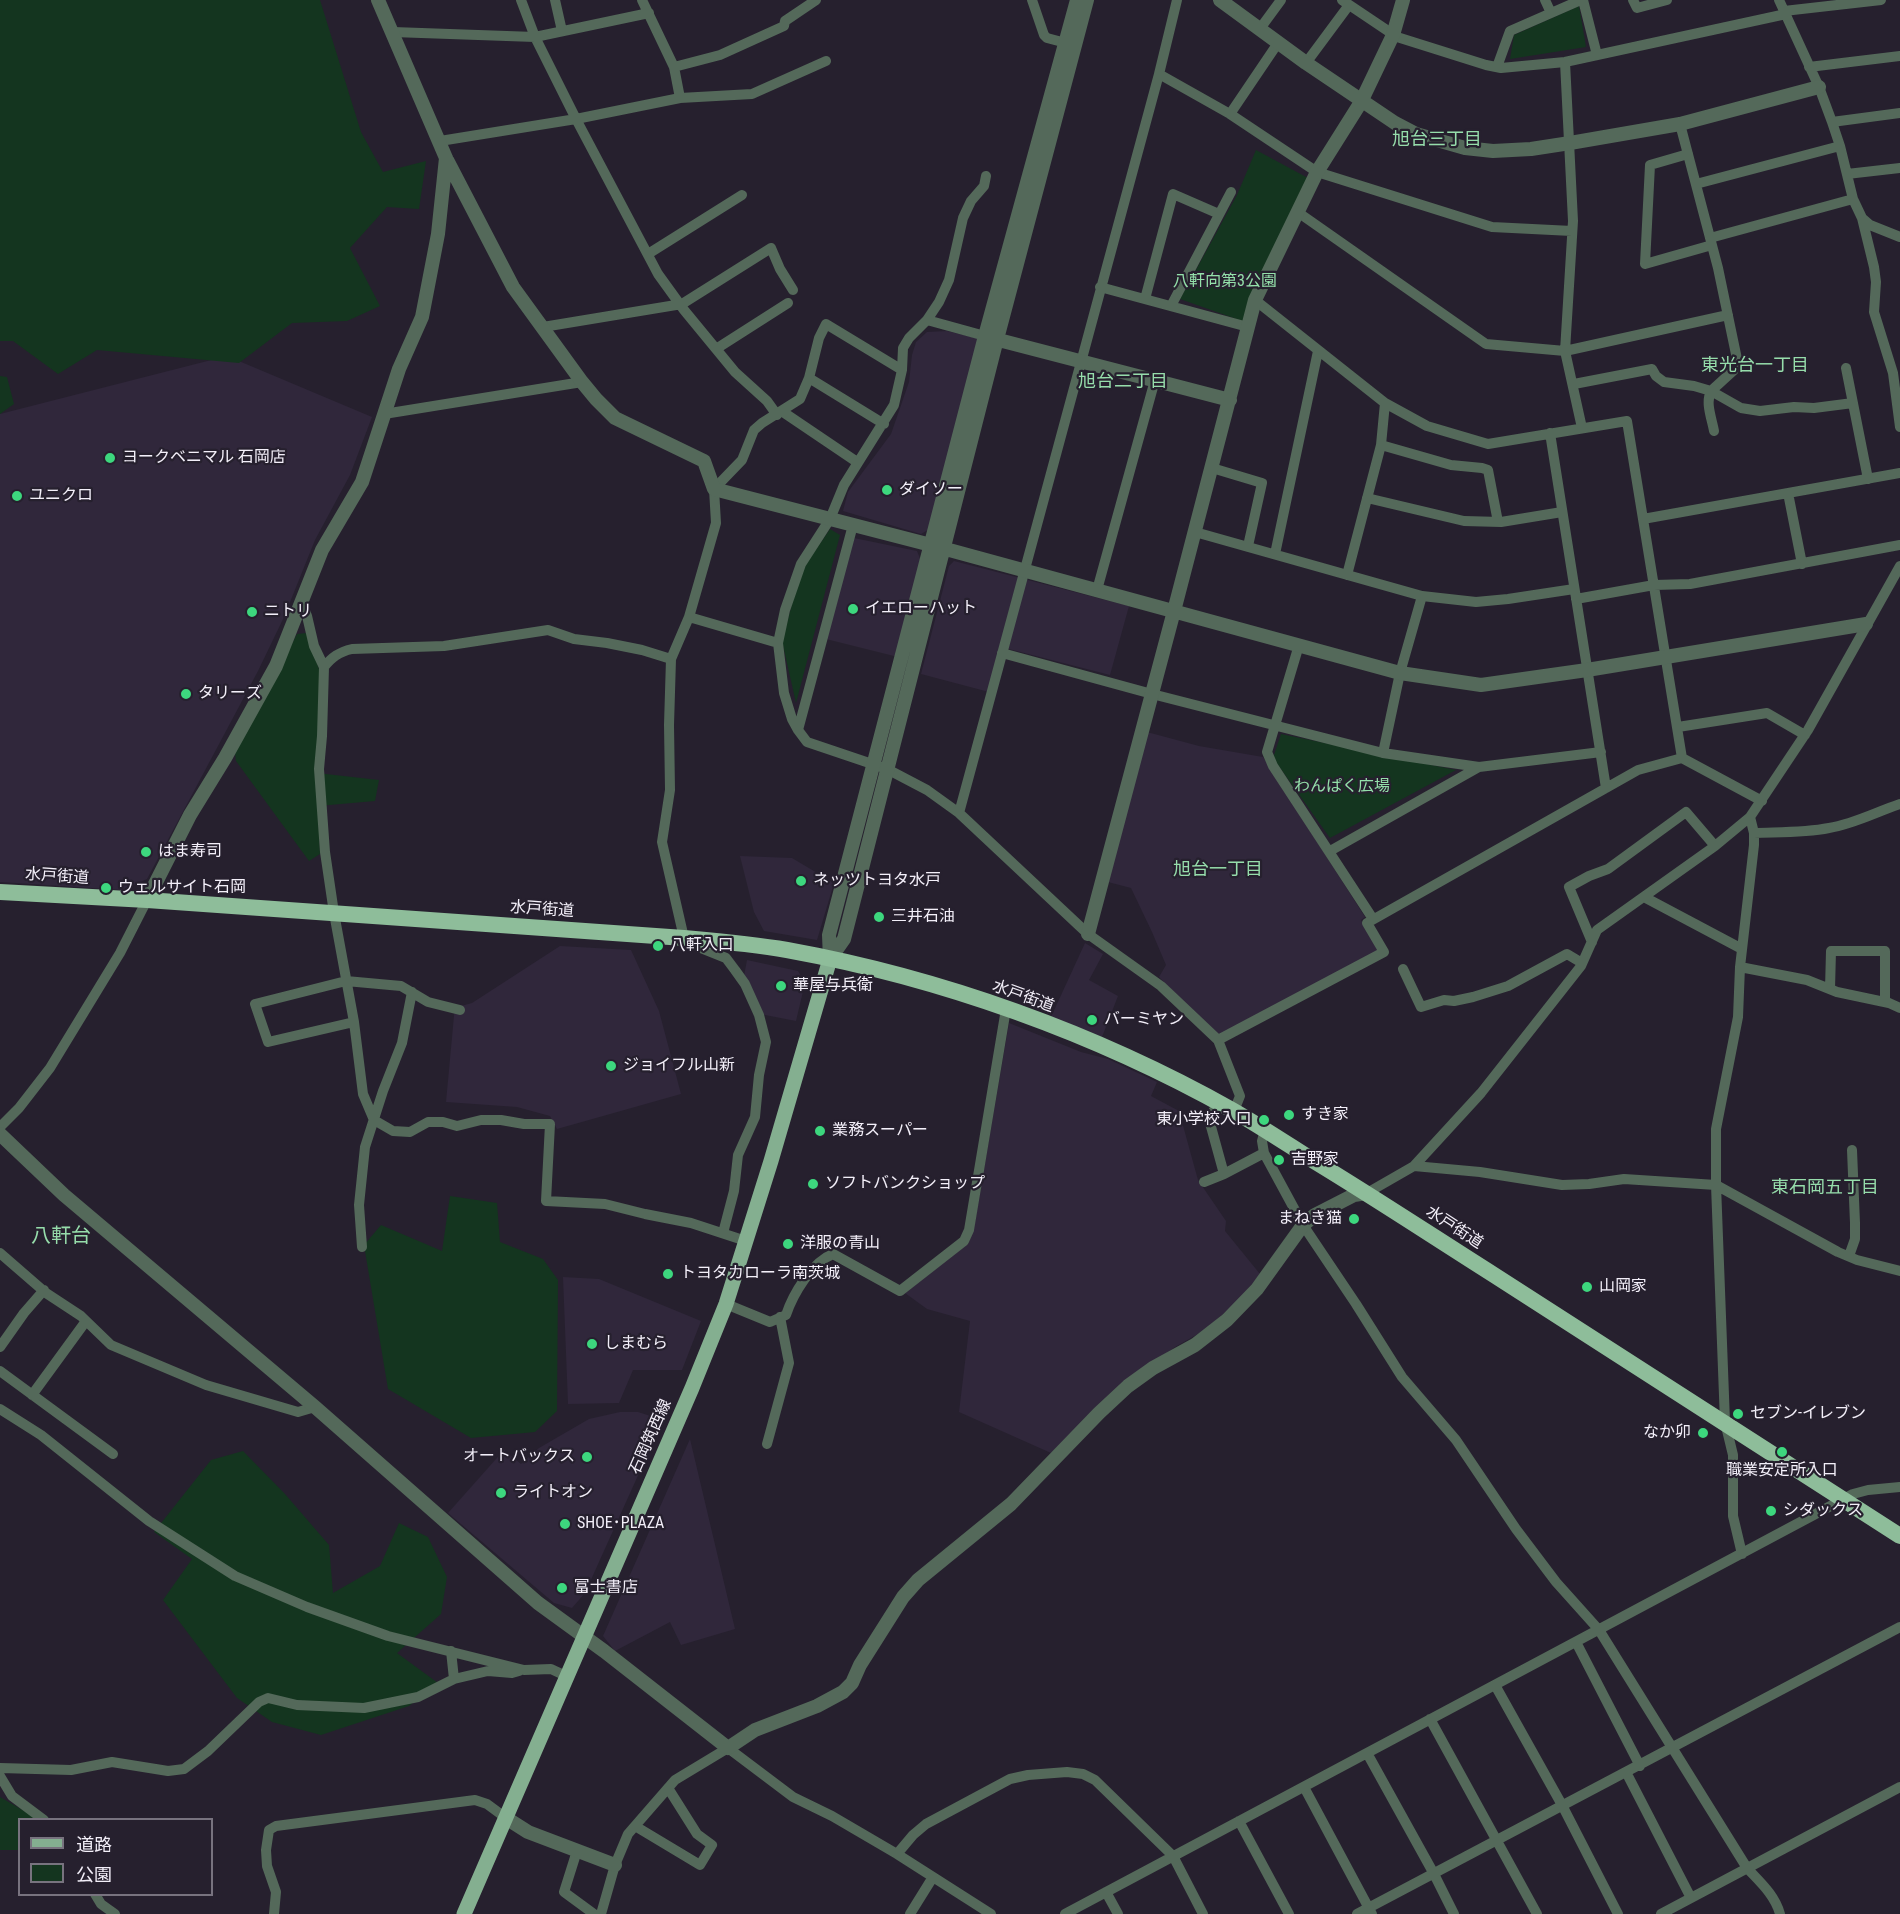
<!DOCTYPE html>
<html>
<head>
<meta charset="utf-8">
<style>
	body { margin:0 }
	#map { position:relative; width:1900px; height:1914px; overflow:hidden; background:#26202e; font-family:"Roboto Condensed","Noto Sans JP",sans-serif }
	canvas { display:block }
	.legend { position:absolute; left:18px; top:1818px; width:195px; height:78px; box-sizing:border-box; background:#26202e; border:2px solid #78737f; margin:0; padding:8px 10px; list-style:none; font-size:18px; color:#f3eff9 }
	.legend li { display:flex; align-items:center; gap:12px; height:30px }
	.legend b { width:30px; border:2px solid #78737f }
</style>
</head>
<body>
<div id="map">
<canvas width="1900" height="1914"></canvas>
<ul class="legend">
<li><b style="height:8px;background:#84af90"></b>道路</li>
<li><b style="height:16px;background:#14351f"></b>公園</li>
</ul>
</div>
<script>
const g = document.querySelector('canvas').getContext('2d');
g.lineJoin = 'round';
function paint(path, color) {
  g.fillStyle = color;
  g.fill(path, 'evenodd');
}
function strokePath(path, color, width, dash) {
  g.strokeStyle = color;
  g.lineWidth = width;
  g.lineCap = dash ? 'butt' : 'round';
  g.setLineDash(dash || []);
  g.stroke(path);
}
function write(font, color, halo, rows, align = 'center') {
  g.font = font + ' "Roboto Condensed","Noto Sans JP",sans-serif';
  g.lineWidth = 4.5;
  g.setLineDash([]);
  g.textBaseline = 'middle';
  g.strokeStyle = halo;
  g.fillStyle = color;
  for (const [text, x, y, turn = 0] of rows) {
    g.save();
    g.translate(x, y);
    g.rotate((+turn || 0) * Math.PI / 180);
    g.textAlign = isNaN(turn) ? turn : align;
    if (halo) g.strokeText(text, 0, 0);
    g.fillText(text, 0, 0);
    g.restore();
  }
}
paint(new Path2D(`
	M 947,331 L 981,339 L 928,530 L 921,534 L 843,511 L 848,492 L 891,434 L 909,382 L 912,355 L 916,342 L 927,332 Z
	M 227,356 L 372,417 L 350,475 L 315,540 L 284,617 L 258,671 L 147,879 L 123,890 L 0,882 L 0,414 Z
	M 854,538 L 917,551 L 921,561 L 898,657 L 826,639 Z
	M 954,561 L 1129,606 L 1110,675 L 1001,647 L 989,692 L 921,674 L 949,566 Z
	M 1147,732 L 1199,746 L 1263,757 L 1365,917 L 1361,920 L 1378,951 L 1219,1038 L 1159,977 L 1166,965 L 1152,932 L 1131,888 L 1108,882 Z
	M 740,856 L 792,858 L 834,883 L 817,940 L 764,931 L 754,912 Z
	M 1085,943 L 1103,954 L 1089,980 L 1118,996 L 1102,1037 L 1051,1017 Z
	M 560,946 L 631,950 L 659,1011 L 681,1094 L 557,1129 L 550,1116 L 517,1107 L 446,1102 L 455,1005 L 461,1006 L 472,1003 Z
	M 747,960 L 798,971 L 805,983 L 796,1021 L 760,1014 L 744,976 Z
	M 1009,1023 L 1081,1052 L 1108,1059 L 1157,1082 L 1151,1096 L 1179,1111 L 1198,1180 L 1226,1221 L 1225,1231 L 1260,1274 L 1240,1299 L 1205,1330 L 1175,1347 L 1132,1379 L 1051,1453 L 959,1412 L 970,1321 L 927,1309 L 905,1293 L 968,1244 L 974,1228 Z
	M 563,1277 L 599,1279 L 701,1321 L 682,1370 L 633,1370 L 619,1403 L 568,1404 Z
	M 620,1412 L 638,1412 L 663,1420 L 585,1593 L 572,1608 L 554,1603 L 448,1513 L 504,1450 L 521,1464 L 539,1448 L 589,1419 Z
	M 690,1439 L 735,1629 L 681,1645 L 670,1622 L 615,1651 L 603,1636 Z`), '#30273b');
paint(new Path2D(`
	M 0,0 L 320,0 L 361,132 L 383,172 L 426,161 L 419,209 L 387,207 L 350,248 L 380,306 L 347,321 L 292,323 L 239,363 L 97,350 L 58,374 L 13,341 L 0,341 Z
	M 1579,6 L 1586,47 L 1510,59 L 1514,35 Z
	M 1256,150 L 1308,178 L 1245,322 L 1180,299 L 1237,195 Z
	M 0,376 L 7,377 L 14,404 L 0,414 Z
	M 830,529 L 840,535 L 796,703 L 782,641 L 801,571 Z
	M 307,633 L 323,681 L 317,773 L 379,780 L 375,801 L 318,806 L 320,854 L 309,861 L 236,761 L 235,753 L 297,634 Z
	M 1281,734 L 1456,770 L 1330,838 L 1273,758 Z
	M 450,1196 L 497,1203 L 500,1242 L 543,1259 L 558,1280 L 557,1411 L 535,1432 L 471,1438 L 388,1389 L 364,1245 L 381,1225 L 442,1251 Z
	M 243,1451 L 285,1494 L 329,1545 L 333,1593 L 380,1566 L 399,1523 L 428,1537 L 447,1577 L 441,1614 L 397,1653 L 438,1683 L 409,1706 L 321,1735 L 272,1722 L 237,1698 L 163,1600 L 192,1559 L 154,1532 L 211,1460 Z
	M 0,1797 L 38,1819 L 20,1820 L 19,1850 L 0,1850 Z`), '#14351f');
strokePath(new Path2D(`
	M 521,0 L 535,37 L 576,119 L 658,274 L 684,310 L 735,372 L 767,401 L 777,415
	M 555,0 L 562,31
	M 642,0 L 674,67 L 680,98
	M 1032,0 L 1044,35 L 1047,38 L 1066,43
	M 1342,0 L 1397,37 L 1486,65 L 1501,68 L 1565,62 L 1786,14
	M 1545,0 L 1551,13
	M 1583,0 L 1597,55
	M 1633,0 L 1637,8 L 1667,0
	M 1779,0 L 1819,87 L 1832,122 L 1840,146 L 1853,199 L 1862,218 L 1874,267 L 1876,282 L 1874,312 L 1893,373 L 1900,427
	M 1784,11 L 1881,0
	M 1259,30 L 1281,0
	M 393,32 L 535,37 L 649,13
	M 1565,62 L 1573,221 L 1565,351 L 1582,428
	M 1306,63 L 1349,5
	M 674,67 L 720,55 L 784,26 L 785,21 L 816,0
	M 1497,67 L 1510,31 L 1581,0
	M 1809,67 L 1900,56
	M 1159,74 L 1230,114 L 1317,172 L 1492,227 L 1572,231
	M 1230,114 L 1278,43
	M 1832,122 L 1900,113
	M 1680,124 L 1718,268 L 1737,359 L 1734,370 L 1711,391 C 1705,403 1712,419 1714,431
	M 440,141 L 576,119 L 680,98 L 752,94 L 826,61
	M 1688,154 L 1650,165 L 1645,264 L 1712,245
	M 1847,174 L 1900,168
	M 986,176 L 984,186 L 971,201 L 963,218 L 949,280 L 939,302 L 927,320 L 909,338 L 903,348 L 902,370 L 894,405 L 844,485 L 830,519 L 801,564 L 785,610 L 778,643 L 784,693 L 792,719 L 798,730 L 807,742 L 887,769 L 927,790 L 959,813 L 1088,934 L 1161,986 L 1218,1040 L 1240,1096 L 1234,1111
	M 1696,184 L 1840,146
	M 1299,213 L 1486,344 L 1565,351 L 1728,315
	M 1862,218 L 1870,225 L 1900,237
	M 1710,238 L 1853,199
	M 648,254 L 742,195
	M 1100,287 L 1248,327
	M 1145,299 L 1173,194 L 1219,214
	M 1255,300 L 1385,403 L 1427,426 L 1488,444 L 1627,421 L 1682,758
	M 1171,306 L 1231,192
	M 927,320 L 985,336
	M 543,327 L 682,304 L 771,248 L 780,269 L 793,290
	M 716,349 L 788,303
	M 1846,368 L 1868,479
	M 809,378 L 884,424
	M 1574,384 L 1652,369 L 1656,376 L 1664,382 L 1694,386 L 1711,391 L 1741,408 L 1760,411 L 1794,407 L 1814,408 L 1853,403
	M 783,412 L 857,462
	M 384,414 L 582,382
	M 1550,433 L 1606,788
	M 1381,445 L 1451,465 L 1482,468 L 1488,470 L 1498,522
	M 1212,468 L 1262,483 L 1248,546
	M 1788,493 L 1802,564
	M 1367,498 L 1464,521 L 1501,522 L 1562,512
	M 1643,519 L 1900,473
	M 1195,532 L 1422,596 L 1476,602 L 1508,599 L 1574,589
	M 1275,554 L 1318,351
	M 1347,575 L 1381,445 L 1385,403
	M 1097,590 L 1155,380
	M 1576,599 L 1654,585 L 1690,584 L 1900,545
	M 302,603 L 307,616 L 314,646 L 324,667 L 322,736 L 319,769 L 325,852 L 334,913 L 354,1022 L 363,1094 L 374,1120 L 393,1131 L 410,1132 L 428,1122 L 443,1122 L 457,1126 L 481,1120 L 501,1120 L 524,1124 L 550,1124 L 546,1201 L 605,1204 L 645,1214 L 691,1223 L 746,1241
	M 689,617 L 778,643
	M 1299,645 L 1267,752 L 1273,766 L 1373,919
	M 1002,653 L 1152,694 L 1383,753 L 1479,767 L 1601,752
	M 324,667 C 332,657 339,652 352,649 L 444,646 L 548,630 L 574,639 L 607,643 L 642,650 L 671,659
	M 1678,727 L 1767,713 L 1805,735
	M 798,730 L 853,525
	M 1383,753 L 1400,673 L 1422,596
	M 959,813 L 1159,74 L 1177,0
	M 1754,833 C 1779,832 1804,833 1829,828 C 1854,824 1876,812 1900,804
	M 1330,851 L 1479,767
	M 1644,897 L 1742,949
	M 684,938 L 662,842 L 670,790 L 669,725 L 671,659 L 689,617 L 716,523 L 714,489 L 742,460 L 754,430 L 762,423 L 800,399 L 809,378 L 819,338 L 826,324 L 902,370
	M 699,939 L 701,948 L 726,958 L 735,970 L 745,984 L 759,1015 L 766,1042 L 759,1075 L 755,1117 L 738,1155 L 734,1191 L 723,1233
	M 1592,942 L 1569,887 L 1589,876 L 1608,869 L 1686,812 L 1715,846
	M 1740,967 L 1807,980 L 1837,992 L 1889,1003 L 1900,1008
	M 1403,969 L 1421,1007 L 1444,1000 L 1454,1001 L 1473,997 L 1508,986 L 1567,954 L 1582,963
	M 1830,989 L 1831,951 L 1885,951 L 1885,1002
	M 354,1022 L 268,1042 L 255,1004 L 346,981 L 401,986 L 428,1002 L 460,1010
	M 1218,1040 L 1384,952 L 1367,923 L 1638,770 L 1682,758 L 1762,801
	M 1218,1103 L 1210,1117 L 1210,1123 L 1224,1174
	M 0,1127 L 19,1108 L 50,1068 L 120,953 L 147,900
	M 1265,1130 L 1262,1141 L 1264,1153 L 1303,1225 L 1356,1304 L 1402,1377 L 1456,1440 L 1516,1529 L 1556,1582 L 1599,1630 L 1747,1868 C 1760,1882 1775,1895 1780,1914
	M 1414,1166 L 1480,1172 L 1562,1185 L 1589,1184 L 1624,1179 L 1716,1185 L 1838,1252 L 1857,1260 L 1900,1271
	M 1204,1182 L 1224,1174 L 1264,1153
	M 1367,1193 L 1414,1166 L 1481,1093 L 1581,966 L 1597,930 L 1715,846 L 1750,817 L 1808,730 L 1900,566
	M 362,1247 L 359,1205 L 365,1147 L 383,1091 L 402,1043 L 412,992
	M 0,1253 L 46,1293 L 81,1316 L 111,1345 L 206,1385 L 298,1412 L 315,1407
	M 1849,1256 L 1855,1239 L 1855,1223 L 1852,1150
	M 726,1304 L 770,1322 L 786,1315 C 793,1294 812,1262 833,1254 L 900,1291 L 964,1241 L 969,1230 L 1006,1009
	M 0,1347 L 24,1313 L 44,1290
	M 0,1371 L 113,1454
	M 32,1395 L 86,1321
	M 0,1409 L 41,1435 L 149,1521 L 235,1576 L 307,1607 L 388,1636 L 524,1670 L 551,1669 L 566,1676
	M 767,1444 L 789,1363 L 780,1317
	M 1742,1554 L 1733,1516 L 1733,1455 L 1725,1422 L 1716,1185 L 1716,1129 L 1738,1017 L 1740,967 L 1754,845 L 1754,833 L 1750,817
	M 1576,1642 L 1640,1766
	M 451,1651 L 454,1679
	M 1495,1685 L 1562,1805 L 1618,1914
	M 1430,1719 L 1537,1914
	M 1367,1753 L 1434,1874 L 1454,1914
	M 0,1768 L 71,1770 L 112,1762 L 168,1771 L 184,1769 L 208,1751 L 259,1702 L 268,1698 L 297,1705 L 364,1708 L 418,1697 L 454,1679 L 488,1671 L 512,1673 L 519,1671
	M 1626,1772 L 1691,1898
	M 0,1776 L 12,1796 L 44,1820
	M 1304,1787 L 1372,1914
	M 1239,1821 L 1289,1914
	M 635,1826 L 700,1865 L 712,1845 L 697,1834 L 668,1788
	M 576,1854 L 564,1892 L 594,1914
	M 897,1854 L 913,1835 L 926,1824 L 1010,1779 L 1028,1775 L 1067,1772 L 1083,1774 L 1095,1780 L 1173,1856 L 1203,1914
	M 1106,1892 L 1118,1914
	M 95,1894 L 101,1904 L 115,1914
	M 274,1914 L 276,1892 L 267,1866 L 266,1850 L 269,1830 L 276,1826 L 475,1800 L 487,1804 L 506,1818
	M 601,1914 L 615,1865 L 628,1834 L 675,1780 L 728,1748 L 793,1797 L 832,1816 L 897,1854 L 991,1914
	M 910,1914 L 933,1877
	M 1065,1914 L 1853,1494 L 1868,1490 L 1900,1487
	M 1357,1914 L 1900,1627
	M 1661,1914 L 1900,1787`), '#54695a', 10);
strokePath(new Path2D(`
	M 378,0 L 446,158 L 513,287 L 582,382 L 596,399 L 615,418 L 704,461 L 714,489 L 931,545 L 1400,673 L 1481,685 L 1587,670 L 1866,624
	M 1220,0 L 1306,63 L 1395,123 L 1416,134 L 1465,148 L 1493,151 L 1531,149 L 1570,143 L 1680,124 L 1819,87
	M 991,338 L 1230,400
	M 147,900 L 190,815 L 225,758 L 276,666 L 322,550 L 362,482 L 399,369 L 422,317 L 438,234 L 446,158
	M 1088,934 L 1174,611 L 1255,300 L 1317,172 L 1361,102 L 1393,35 L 1403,0
	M 830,959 L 844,939 L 997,339 L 1087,0
	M 830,959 L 829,935 L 985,336 L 1077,0
	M 0,1134 L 64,1195 L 315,1407 L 538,1603 L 604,1651 L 728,1748 L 755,1730 L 817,1706 L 843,1692 L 852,1683 L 860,1665 L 903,1597 L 918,1580 L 1011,1504 L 1099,1413 L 1128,1386 L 1153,1368 L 1195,1345 L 1227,1320 L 1257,1289 L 1303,1225 L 1315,1215 L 1354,1195 L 1367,1193
	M 506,1818 L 528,1832 L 615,1865`), '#54695a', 14);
strokePath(new Path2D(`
	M 464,1914 L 692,1388 L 726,1304 L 771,1161 L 830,959`), '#84af90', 15);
strokePath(new Path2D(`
	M 0,892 L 147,900 L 684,938 C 718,941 753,944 787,950 C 941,978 1095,1033 1232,1110 C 1260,1126 1287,1144 1314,1161 C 1375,1198 1434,1237 1494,1275 C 1630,1362 1765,1449 1900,1536`), '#8ebd9a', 16);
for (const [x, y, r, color] of [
	[110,458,6,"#3dd77e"],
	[887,490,6,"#3dd77e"],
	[17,496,6,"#3dd77e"],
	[853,609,6,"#3dd77e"],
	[252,612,6,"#3dd77e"],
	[186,694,6,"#3dd77e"],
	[146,852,6,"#3dd77e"],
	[801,881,6,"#3dd77e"],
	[106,888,6,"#3dd77e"],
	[879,917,6,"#3dd77e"],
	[658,946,6,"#3dd77e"],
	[781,986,6,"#3dd77e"],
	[1092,1020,6,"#3dd77e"],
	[611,1066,6,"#3dd77e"],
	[1289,1115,6,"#3dd77e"],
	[1264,1120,6,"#3dd77e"],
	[820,1131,6,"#3dd77e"],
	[1279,1160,6,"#3dd77e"],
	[813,1184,6,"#3dd77e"],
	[1354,1219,6,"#3dd77e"],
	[788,1244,6,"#3dd77e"],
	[668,1274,6,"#3dd77e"],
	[1587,1287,6,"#3dd77e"],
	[592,1344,6,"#3dd77e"],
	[1738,1414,6,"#3dd77e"],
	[1703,1433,6,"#3dd77e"],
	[1782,1452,6,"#3dd77e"],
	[587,1457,6,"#3dd77e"],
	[501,1493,6,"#3dd77e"],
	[1771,1511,6,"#3dd77e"],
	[565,1524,6,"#3dd77e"],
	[562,1588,6,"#3dd77e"]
]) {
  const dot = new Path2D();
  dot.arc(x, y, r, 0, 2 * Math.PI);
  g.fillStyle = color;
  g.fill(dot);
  strokePath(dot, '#26202e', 2);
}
write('16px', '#94e0aa', '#26202e', [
	["八軒向第3公園",1225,282],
	["わんぱく広場",1342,787]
]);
write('16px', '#f3eff9', '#26202e', [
	["ヨークベニマル 石岡店",122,458],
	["ダイソー",899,490],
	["ユニクロ",29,496],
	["イエローハット",865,609],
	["ニトリ",264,612],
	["タリーズ",198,694],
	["はま寿司",158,852],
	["ネッツトヨタ水戸",813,881],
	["ウェルサイト石岡",118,888],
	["三井石油",891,917],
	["八軒入口",670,946],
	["華屋与兵衛",793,986],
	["バーミヤン",1104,1020],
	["ジョイフル山新",623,1066],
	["すき家",1301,1115],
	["東小学校入口",1252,1120,"right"],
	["業務スーパー",832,1131],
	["吉野家",1291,1160],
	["ソフトバンクショップ",825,1184],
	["まねき猫",1342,1219,"right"],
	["洋服の青山",800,1244],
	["トヨタカローラ南茨城",680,1274],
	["山岡家",1599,1287],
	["しまむら",604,1344],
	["セブン-イレブン",1750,1414],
	["なか卯",1691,1433,"right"],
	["オートバックス",575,1457,"right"],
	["職業安定所入口",1782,1471,"center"],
	["ライトオン",513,1493],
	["シダックス",1783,1511],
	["SHOE･PLAZA",577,1524],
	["富士書店",574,1588]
], 'left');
write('16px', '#f3eff9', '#26202e', [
	["水戸街道",57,877,4],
	["水戸街道",542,910,4],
	["水戸街道",1023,997,20],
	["水戸街道",1454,1228,33],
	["石岡筑西線",651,1437,-66]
]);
write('18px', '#96ddab', '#26202e', [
	["旭台三丁目",1437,140],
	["東光台一丁目",1755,366],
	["旭台二丁目",1123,382],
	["旭台一丁目",1218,870],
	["東石岡五丁目",1825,1188]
]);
write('20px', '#96ddab', '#26202e', [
	["八軒台",61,1237]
]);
</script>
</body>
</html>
